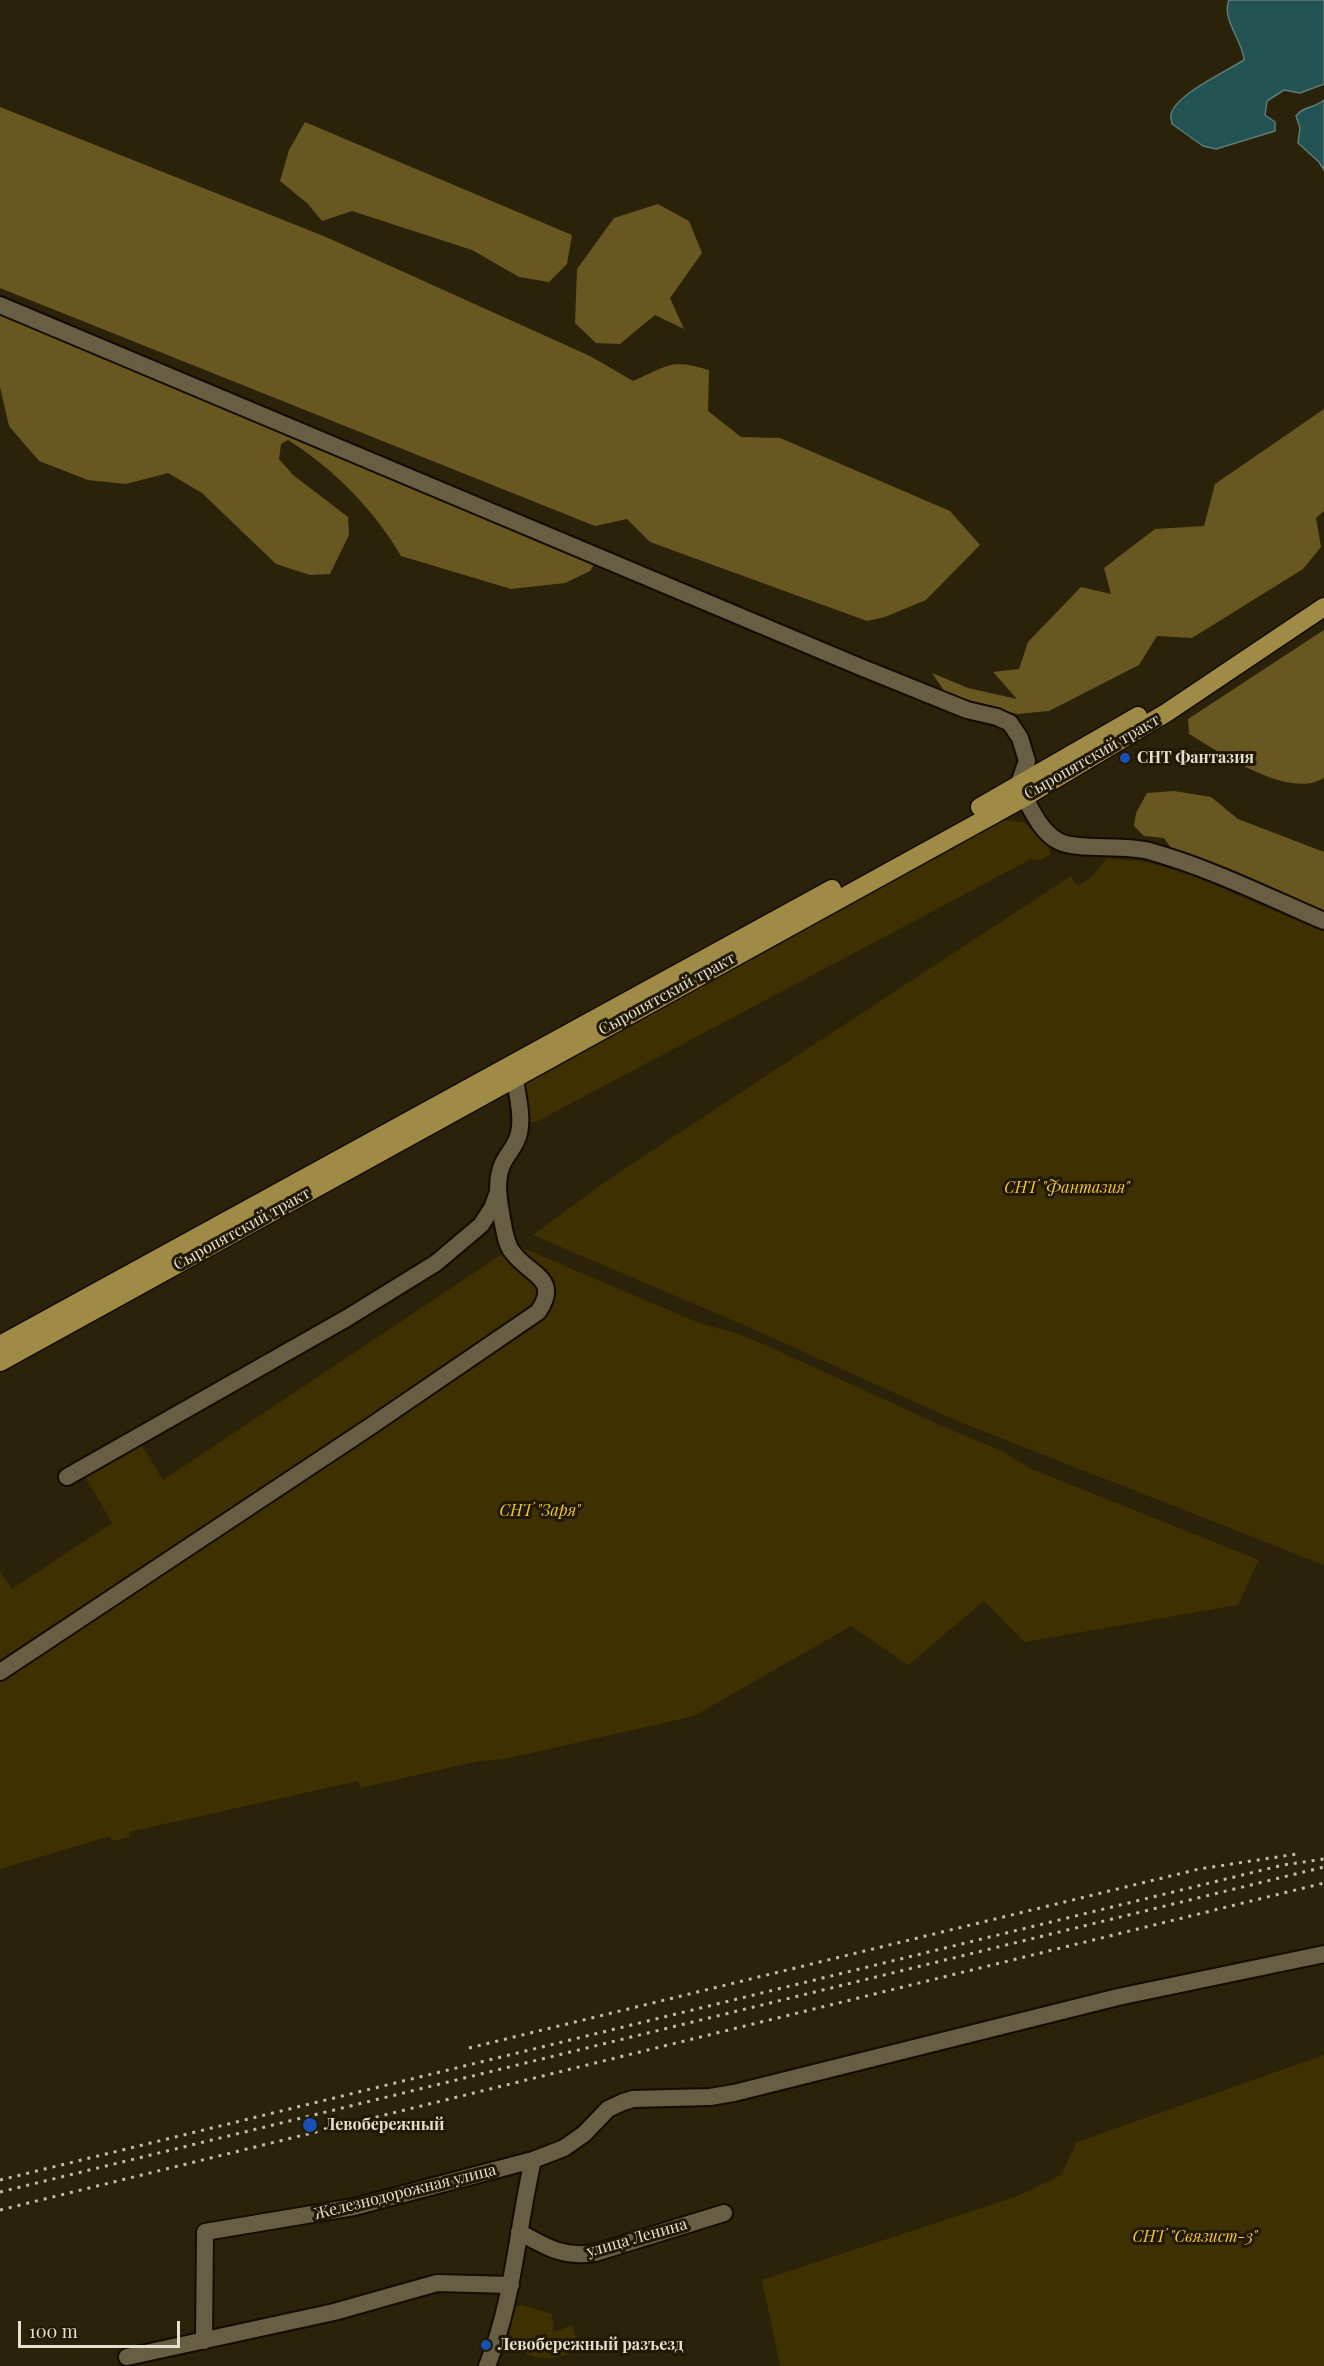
<!DOCTYPE html>
<html>
<head>
<meta charset="utf-8">
<style>
	body { margin:0 }
	#map { position:relative; width:1324px; height:2366px; overflow:hidden; background:#2b2309; font-family:"Playfair Display",serif }
	canvas { display:block }
	.scale { position:absolute; left:18px; top:2321px; width:162px; height:27px; box-sizing:border-box; border:3px solid #e4dfd0; border-top:0; padding-left:8px; font-size:18px; line-height:21px; white-space:nowrap; color:#e4dfd0; -webkit-text-stroke:4px #221902; paint-order:stroke }
</style>
</head>
<body>
<div id="map">
<canvas width="1324" height="2366"></canvas>
<div class="scale">100 m</div>
</div>
<script>
const g = document.querySelector('canvas').getContext('2d');
g.lineJoin = 'round';
function paint(path, color) {
  g.fillStyle = color;
  g.fill(path, 'evenodd');
}
function strokePath(path, color, width, dash) {
  g.strokeStyle = color;
  g.lineWidth = width;
  g.lineCap = dash ? 'butt' : 'round';
  g.setLineDash(dash || []);
  g.stroke(path);
}
function write(font, color, halo, rows, align = 'center') {
  g.font = font + ' "Playfair Display",serif';
  g.lineWidth = 6;
  g.setLineDash([]);
  g.textBaseline = 'middle';
  g.strokeStyle = halo;
  g.fillStyle = color;
  for (const [text, x, y, turn = 0] of rows) {
    g.save();
    g.translate(x, y);
    g.rotate((+turn || 0) * Math.PI / 180);
    g.textAlign = isNaN(turn) ? turn : align;
    if (halo) g.strokeText(text, 0, 0);
    g.fillText(text, 0, 0);
    g.restore();
  }
}
paint(new Path2D(`
	M 1001,820 L 1024,822 L 1047,845 L 1051,854 L 1041,860 L 1031,859 L 536,1122 L 531,1122 L 529,1106 L 522,1091 L 526,1081 Z
	M 1107,858 L 1147,862 L 1191,875 L 1324,932 L 1324,1565 L 955,1420 L 746,1326 L 533,1235 L 612,1177 L 1071,876 L 1077,886 L 1089,879 Z
	M 516,1245 L 699,1323 L 736,1333 L 772,1348 L 942,1426 L 1002,1451 L 1029,1468 L 1259,1560 L 1238,1605 L 1024,1642 L 984,1601 L 908,1665 L 851,1626 L 694,1716 L 505,1759 L 479,1761 L 360,1788 L 358,1781 L 129,1832 L 130,1837 L 112,1841 L 110,1836 L 0,1869 L 0,1571 L 12,1589 L 112,1523 L 85,1477 L 141,1444 L 163,1480 Z
	M 1324,2055 L 1324,2366 L 780,2366 L 762,2280 L 1018,2196 L 1061,2175 L 1077,2142 Z
	M 521,2305 L 552,2314 L 554,2332 L 572,2325 L 580,2350 C 542,2364 539,2359 503,2344 L 515,2307 Z`), '#3f3000');
paint(new Path2D(`
	M 0,107 L 326,237 L 590,356 L 633,381 C 668,366 670,358 709,370 L 708,411 L 741,437 L 780,438 L 950,511 L 980,545 L 926,600 L 885,617 L 867,621 L 650,542 L 627,519 L 595,526 L 0,288 Z
	M 305,122 L 572,235 L 567,264 L 549,282 L 519,277 L 472,250 L 352,211 L 322,221 L 307,203 L 280,181 L 289,150 Z
	M 658,204 L 689,221 L 702,253 L 670,298 L 684,329 L 655,315 L 620,344 L 596,343 L 575,323 L 577,269 L 614,218 Z
	M 0,307 L 598,558 L 590,571 L 565,583 L 511,589 L 401,556 C 375,511 332,467 288,440 L 281,444 L 279,459 L 293,475 L 348,517 L 349,535 L 330,574 L 310,575 L 276,564 L 202,493 L 168,473 L 126,484 L 88,480 L 39,461 L 9,426 L 0,387 Z
	M 1324,409 L 1324,511 L 1316,518 L 1321,547 L 1303,569 L 1192,638 L 1157,636 L 1139,665 L 1049,711 L 1017,714 L 947,695 L 932,673 L 968,688 L 1017,699 L 993,672 L 1019,669 L 1028,642 L 1081,587 L 1111,594 L 1104,568 L 1155,529 L 1204,526 L 1215,484 Z
	M 1324,630 L 1324,778 C 1288,800 1221,753 1189,734 L 1188,719 Z
	M 1174,791 L 1211,797 L 1238,819 L 1324,852 L 1324,915 L 1173,851 L 1164,838 L 1144,836 L 1134,826 L 1136,813 L 1147,793 Z`), '#695721');
const water = new Path2D(`
	M 1229,0 L 1324,0 L 1324,84 L 1300,93 L 1284,90 L 1267,101 L 1265,115 L 1275,122 L 1275,131 L 1216,149 L 1203,146 L 1172,124 C 1172,121 1170,118 1171,115 C 1174,95 1227,71 1244,60 C 1243,41 1221,19 1229,0 Z
	M 1324,100 L 1324,170 L 1319,162 L 1298,143 L 1300,128 L 1296,116 C 1303,106 1315,108 1324,100 Z`);
paint(water, '#235252');
strokePath(water, '#5d7c78', 1.5);
const minor = new Path2D(`
	M 0,305 L 858,666 L 967,710 L 997,717 L 1010,723 L 1020,738 L 1027,761 L 1018,786 C 1029,804 1039,831 1058,841 C 1076,851 1124,844 1149,851 C 1210,868 1266,896 1324,921
	M 67,1477 L 347,1318 L 436,1263 L 481,1225 L 492,1208 L 498,1192
	M 0,1672 L 371,1426 L 538,1312 C 561,1279 530,1275 514,1254 C 507,1247 506,1238 504,1229 C 500,1207 493,1181 504,1161 C 509,1152 517,1144 519,1133 C 523,1116 517,1095 515,1078
	M 519,2232 C 547,2247 562,2258 595,2253 L 724,2213
	M 204,2341 L 205,2232 L 354,2207 L 533,2160
	M 127,2357 L 334,2312 L 437,2283 L 511,2285
	M 487,2366 C 514,2300 517,2229 533,2160 L 564,2148 L 584,2134 L 608,2109 L 623,2102 L 633,2099 L 710,2097 L 734,2093 L 1118,1997 L 1324,1954`);
const major = new Path2D(`
	M 980,807 L 1138,716
	M 0,1345 L 832,889
	M 0,1362 L 1025,797 L 1166,713 L 1324,607`);
strokePath(minor, '#140c00', 20);
strokePath(major, '#140c00', 21);
strokePath(minor, '#685e44', 16);
strokePath(major, '#9f8a46', 18);
strokePath(new Path2D(`
	M 469,2048 L 1199,1869 L 1297,1854
	M 0,2180 L 1283,1865 L 1324,1859
	M 0,2192 L 1324,1867
	M 0,2210 L 1324,1883`), '#c2bcab', 3, [3, 6]);
for (const [x, y, r, color] of [
	[1125,758,6,"#1a4fb4"],
	[310,2125,8,"#1a4fb4"],
	[486,2345,6,"#1a4fb4"]
]) {
  const dot = new Path2D();
  dot.arc(x, y, r, 0, 2 * Math.PI);
  g.fillStyle = color;
  g.fill(dot);
  strokePath(dot, '#221902', 2);
}
write('16px', '#e4dfd0', '#221902', [
	["Сыропятский тракт",1092,757,-30],
	["Сыропятский тракт",667,994,-29],
	["Сыропятский тракт",242,1229,-29],
	["Железнодорожная улица",405,2192,-14],
	["улица Ленина",637,2238,-16]
]);
write('bold 16px', '#e4dfd0', '#221902', [
	["СНТ Фантазия",1137,758],
	["Левобережный",324,2125],
	["Левобережный разъезд",498,2345]
], 'left');
write('italic 16px', '#f3c83b', '#221902', [
	["СНТ \"Фантазия\"",1067,1188],
	["СНТ \"Заря\"",540,1511],
	["СНТ \"Связист-3\"",1195,2237]
]);
</script>
</body>
</html>
